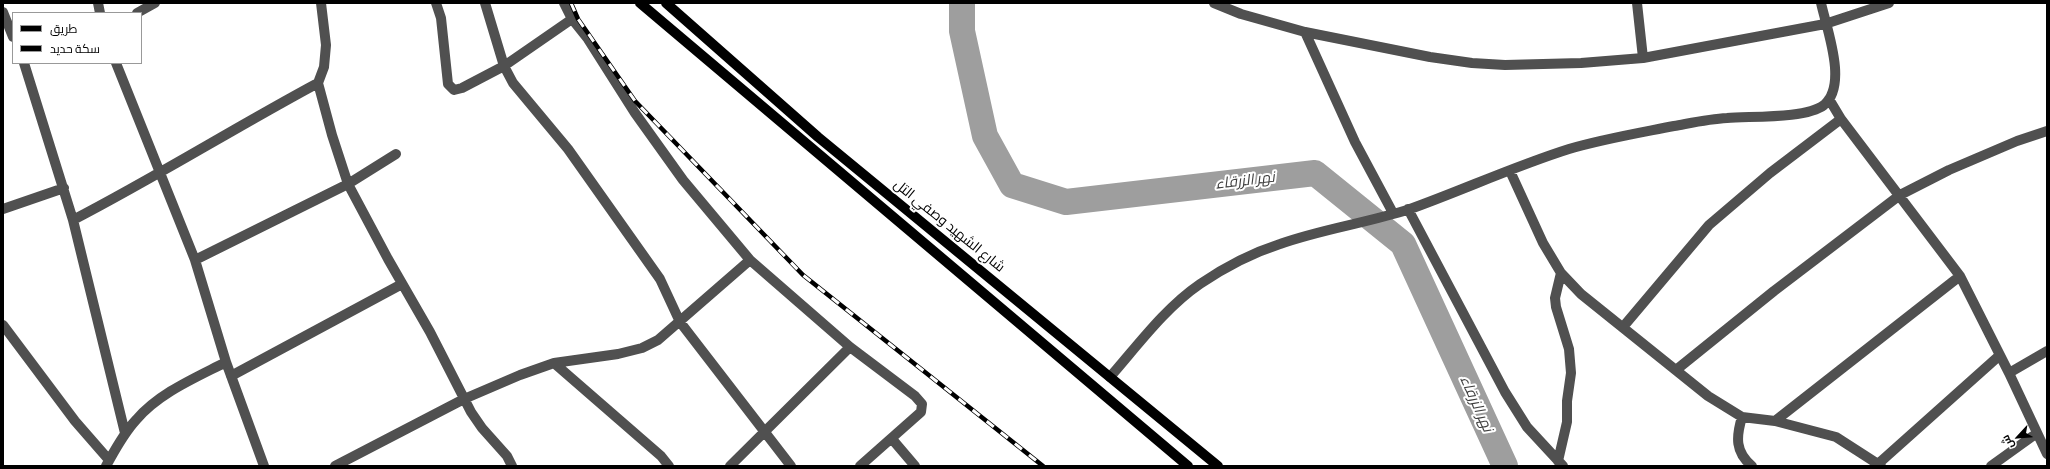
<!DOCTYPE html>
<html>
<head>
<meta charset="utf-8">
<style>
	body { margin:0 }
	#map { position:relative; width:2050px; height:469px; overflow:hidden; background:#fff; font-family:Manrope,Cairo,sans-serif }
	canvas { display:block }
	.frame { position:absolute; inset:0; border:4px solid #000; pointer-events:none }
	.legend { position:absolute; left:12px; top:12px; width:130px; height:52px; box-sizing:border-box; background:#fff; border:1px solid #999; margin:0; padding:5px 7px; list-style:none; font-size:12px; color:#000 }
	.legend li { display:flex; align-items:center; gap:8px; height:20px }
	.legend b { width:20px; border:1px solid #999 }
	.north { position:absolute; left:1998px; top:417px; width:40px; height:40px; -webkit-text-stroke:3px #fff; paint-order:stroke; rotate:244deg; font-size:11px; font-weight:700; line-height:16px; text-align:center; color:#000 }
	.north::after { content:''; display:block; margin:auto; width:14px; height:18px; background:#000; clip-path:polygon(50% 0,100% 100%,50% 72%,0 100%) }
</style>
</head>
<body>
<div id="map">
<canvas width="2050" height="469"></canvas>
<div class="frame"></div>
<ul class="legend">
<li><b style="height:5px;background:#000"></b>طريق</li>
<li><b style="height:5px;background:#000"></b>سكة حديد</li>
</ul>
<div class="north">ش</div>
</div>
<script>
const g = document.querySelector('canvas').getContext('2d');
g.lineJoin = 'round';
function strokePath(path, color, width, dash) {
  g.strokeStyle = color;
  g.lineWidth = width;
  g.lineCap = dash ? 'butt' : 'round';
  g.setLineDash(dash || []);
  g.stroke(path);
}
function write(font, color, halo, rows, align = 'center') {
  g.font = font + ' Manrope,Cairo,sans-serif';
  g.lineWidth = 4;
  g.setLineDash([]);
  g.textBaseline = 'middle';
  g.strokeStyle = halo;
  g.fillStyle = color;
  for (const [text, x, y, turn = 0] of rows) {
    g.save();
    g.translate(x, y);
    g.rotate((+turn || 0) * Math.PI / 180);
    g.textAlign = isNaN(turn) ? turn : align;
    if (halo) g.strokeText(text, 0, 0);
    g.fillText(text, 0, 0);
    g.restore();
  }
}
strokePath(new Path2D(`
	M 962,3 L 962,31 L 985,136 L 1012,185 L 1066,202 L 1315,173 L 1403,244 L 1505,466`), '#9e9e9e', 26);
strokePath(new Path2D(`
	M 98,3 L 100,13
	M 321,3 L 326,45 L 324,67 L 318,83 L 332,135 L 348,184 L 388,259 L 430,332 L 471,412 L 482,428 L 507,456 L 512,466
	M 436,3 L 441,18 L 448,84 L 454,90 L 462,88 L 504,66 L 572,19 L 588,39 L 635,113 L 683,180 L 750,260 L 850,347 L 915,396 L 922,404 L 921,412 L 860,466
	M 485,3 L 504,66 L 513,83 L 568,149 L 660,279 L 680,322 L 791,466
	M 564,3 L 572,19
	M 1214,3 L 1241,14 L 1305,32 L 1430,57 L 1472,63 L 1505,65 L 1581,63 L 1643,58 L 1825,24 L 1889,3
	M 1637,3 L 1643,58
	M 3,12 L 13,37
	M 137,13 L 155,3
	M 1305,32 L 1355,142 L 1393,213
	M 24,63 L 73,220 L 125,433
	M 116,63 L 195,260 L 226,362 L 264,466
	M 1829,99 L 1841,119 L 1960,276 L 2009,373 L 2047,454
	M 1510,171 L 1543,243 L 1561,273 L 1581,294 L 1708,396 L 1742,417 L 1775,421 L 1836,437 L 1881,466
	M 3,209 L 64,188
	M 1408,209 L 1505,392 L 1527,427 L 1563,466
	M 73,220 C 156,177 236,127 318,83
	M 195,260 L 348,184 L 396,154
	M 3,325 L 75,421 L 109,460
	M 1623,327 L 1709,225 L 1770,173 L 1841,119
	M 554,363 L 661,456 L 669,466
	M 1676,370 L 1774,291 L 1900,195 L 1949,170 L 2017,141 L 2047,131
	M 2009,373 L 2047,351
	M 231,376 L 402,284
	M 1110,377 C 1138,345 1165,308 1200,284 C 1225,267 1252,253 1280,244 C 1322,229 1367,223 1410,209 C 1463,190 1515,166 1569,149 C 1603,139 1639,133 1674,126 C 1691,123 1709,119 1727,118 C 1751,116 1806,119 1824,105 C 1848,85 1827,30 1821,3
	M 1742,417 C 1736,437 1735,452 1752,466
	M 1775,421 L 1960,276
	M 892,439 L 915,466
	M 1558,461 L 1567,422 L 1567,401 L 1571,373 L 1569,349 L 1556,307 L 1555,298 L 1561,273
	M 1878,464 L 2000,355
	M 106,466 C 115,450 123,434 136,420 C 159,393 195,378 226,362
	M 335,466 L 464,399 L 520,375 L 554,363 L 618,354 L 642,348 L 658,340 L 750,260
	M 730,466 L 850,347
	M 1991,466 L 2037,433`), '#505050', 10);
strokePath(new Path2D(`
	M 640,3 L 1188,466
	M 666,3 L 818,137 L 1218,466`), '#000', 10);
const rail = new Path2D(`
	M 571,3 L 578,19 L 635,101 L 803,275 L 1043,466`);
strokePath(rail, '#000', 4.5);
strokePath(rail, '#fff', 3, [9]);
write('14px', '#000', '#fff', [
	["شارع الشهيد وصفي التل",949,226,39]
]);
write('italic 15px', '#3f3f3f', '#fff', [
	["نهر الزرقاء",1245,181,-7],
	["نهر الزرقاء",1476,404,66]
]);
</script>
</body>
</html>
